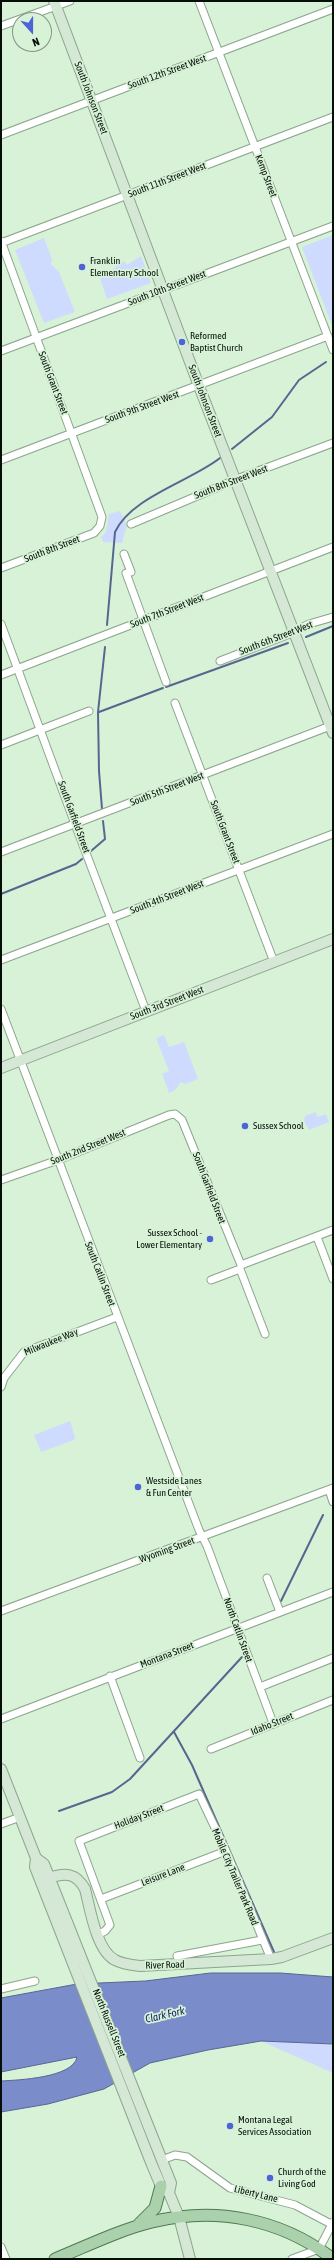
<!DOCTYPE html>
<html>
<head>
<meta charset="utf-8">
<style>
	body { margin:0 }
	#map { position:relative; width:334px; height:2260px; overflow:hidden; background:#d7f2d7; font-family:"Asap Condensed",sans-serif }
	canvas { display:block }
	.frame { position:absolute; inset:0; border:2px solid #060f07; pointer-events:none }
	.north { position:absolute; left:12px; top:12px; width:40px; height:40px; box-sizing:border-box; background:#d7f2d7; border:1px solid #839784; border-radius:50%; rotate:159deg; font-size:11px; font-weight:700; line-height:16px; text-align:center; color:#060f07 }
	.north::after { content:''; display:block; margin:auto; width:14px; height:18px; background:#4d64d8; clip-path:polygon(50% 0,100% 100%,50% 72%,0 100%) }
</style>
</head>
<body>
<div id="map">
<canvas width="334" height="2260"></canvas>
<div class="frame"></div>
<div class="north">N</div>
</div>
<script>
const g = document.querySelector('canvas').getContext('2d');
g.lineJoin = 'round';
function paint(path, color) {
  g.fillStyle = color;
  g.fill(path, 'evenodd');
}
function strokePath(path, color, width, dash) {
  g.strokeStyle = color;
  g.lineWidth = width;
  g.lineCap = dash ? 'butt' : 'round';
  g.setLineDash(dash || []);
  g.stroke(path);
}
function write(font, color, halo, rows, align = 'center') {
  g.font = font + ' "Asap Condensed",sans-serif';
  g.lineWidth = 3.5;
  g.setLineDash([]);
  g.textBaseline = 'middle';
  g.strokeStyle = halo;
  g.fillStyle = color;
  for (const [text, x, y, turn = 0] of rows) {
    g.save();
    g.translate(x, y);
    g.rotate((+turn || 0) * Math.PI / 180);
    g.textAlign = isNaN(turn) ? turn : align;
    if (halo) g.strokeText(text, 0, 0);
    g.fillText(text, 0, 0);
    g.restore();
  }
}
paint(new Path2D(`
	M 333,235 L 333,328 L 302,247 Z
	M 44,238 L 52,259 L 51,264 L 59,272 L 75,312 L 44,323 L 15,250 Z
	M 141,256 L 151,283 L 107,299 L 100,278 L 124,261 L 127,265 Z
	M 120,511 L 127,525 L 122,543 L 103,542 L 101,537 L 106,532 L 109,514 Z
	M 164,1035 L 169,1047 L 184,1042 L 198,1079 L 185,1084 L 181,1082 L 175,1090 L 169,1093 L 162,1074 L 169,1071 L 156,1038 Z
	M 316,1112 L 317,1117 L 326,1114 L 329,1122 L 309,1130 L 304,1121 L 305,1116 Z
	M 70,1421 L 75,1437 L 74,1440 L 41,1452 L 34,1435 Z
	M 261,2041 L 333,2044 L 333,2073 Z`), '#cfdbfe');
const water = new Path2D(`
	M 211,1973 L 280,1973 L 333,1977 L 333,2044 L 261,2041 L 208,2050 L 150,2063 L 104,2089 L 48,2104 L 1,2112 L 1,2081 C 18,2080 73,2078 77,2057 L 1,2072 L 1,1998 L 77,1984 L 145,1981 Z`);
paint(water, '#7a8cca');
strokePath(water, '#576690', 1);
strokePath(new Path2D(`
	M 232,449 L 272,417 L 299,380 L 326,362
	M 107,625 L 115,532 C 131,497 191,481 220,458
	M 306,637 L 333,626
	M 166,687 L 288,643
	M 99,712 L 163,688
	M 102,809 L 99,771 L 98,712 L 105,647
	M 91,851 L 105,839 L 103,821
	M 1,894 L 76,864 L 82,859
	M 281,1601 L 323,1515
	M 174,1732 L 192,1765 L 274,1952
	M 59,1811 L 112,1792 L 130,1779 L 242,1657`), '#576690', 2);
const street = new Path2D(`
	M 199,1 L 333,350
	M 1,26 L 70,1
	M 1,135 L 333,9
	M 1,241 L 102,517 L 100,526 L 94,533 L 1,568
	M 1,243 L 333,117
	M 1,351 L 333,226
	M 1,460 L 328,336
	M 131,524 L 242,477 L 333,443
	M 124,554 L 131,572
	M 126,573 L 166,682
	M 1,624 L 75,824 L 146,1011
	M 220,661 L 287,635 L 309,624 L 333,617
	M 1,675 L 333,547
	M 175,703 L 274,962
	M 1,745 L 89,711
	M 1,852 L 333,725
	M 1,960 L 333,834
	M 1,1009 L 199,1530 L 207,1546 L 273,1723
	M 1,1180 L 58,1160 L 169,1115 L 175,1114 L 182,1120 L 241,1265
	M 317,1237 L 333,1279
	M 241,1265 L 333,1230
	M 240,1269 L 265,1334
	M 211,1280 L 240,1269
	M 1,1387 L 4,1378 L 24,1352 L 117,1317
	M 329,1490 L 333,1502
	M 267,1578 L 280,1612
	M 1,1611 L 333,1488
	M 110,1676 L 140,1758
	M 260,1687 L 333,1658
	M 1,1719 L 333,1592
	M 211,1749 L 333,1700
	M 1,1824 L 20,1817
	M 101,1899 L 226,1851
	M 97,1935 L 105,1931 L 110,1925 L 79,1841 L 199,1794 L 226,1851 L 271,1959
	M 177,1956 L 262,1940
	M 1,1989 L 35,1981
	M 162,2160 L 175,2155 L 187,2157 L 230,2188 L 295,2205 L 331,2224
	M 1,2247 L 6,2259
	M 292,2259 L 319,2249 L 333,2222`);
const secondary = new Path2D(`
	M 54,1 L 199,386 L 333,733
	M 1,1068 L 333,939
	M 1,1769 L 36,1858 L 35,1867 L 152,2165 L 161,2186 L 169,2193
	M 36,1858 L 44,1864 L 171,2183 L 169,2193 L 179,2217 L 190,2259
	M 49,1878 C 65,1872 76,1873 85,1889 C 90,1908 96,1950 115,1960 C 122,1964 131,1965 140,1966 L 271,1959 L 282,1957 L 333,1938`);
const primary = new Path2D(`
	M 139,2224 L 155,2208 L 161,2186
	M 55,2259 C 87,2246 119,2230 152,2222 C 216,2206 281,2219 333,2259`);
strokePath(street, '#8ca58c', 9);
strokePath(secondary, '#8ca58c', 12);
strokePath(primary, '#4d794e', 13);
strokePath(street, '#fff', 7);
strokePath(secondary, '#d5e8d6', 10);
strokePath(primary, '#abd1ac', 11);
for (const [x, y, r, color] of [
	[82,267,4,"#4d64d8"],
	[182,342,4,"#4d64d8"],
	[245,1126,4,"#4d64d8"],
	[210,1239,4,"#4d64d8"],
	[138,1487,4,"#4d64d8"],
	[230,2126,4,"#4d64d8"],
	[270,2178,4,"#4d64d8"]
]) {
  const dot = new Path2D();
  dot.arc(x, y, r, 0, 2 * Math.PI);
  g.fillStyle = color;
  g.fill(dot);
  strokePath(dot, '#d7f2d7', 1.5);
}
write('10px', '#060f07', '#d7f2d7', [
	["South 12th Street West",167,72,-20],
	["South Johnson Street",91,98,69],
	["Kemp Street",266,176,69],
	["South 11th Street West",167,180,-21],
	["South 10th Street West",167,288,-21],
	["South Grant Street",53,383,69],
	["South Johnson Street",205,401,69],
	["South 9th Street West",142,407,-20],
	["South 8th Street West",231,482,-21],
	["South 8th Street",52,549,-21],
	["South 7th Street West",167,611,-21],
	["South 6th Street West",276,638,-21],
	["South 5th Street West",167,789,-21],
	["South Garfield Street",74,817,70],
	["South Grant Street",225,832,69],
	["South 4th Street West",167,897,-21],
	["South 3rd Street West",167,1003,-21],
	["South 2nd Street West",88,1147,-22],
	["South Garfield Street",209,1188,69],
	["South Catlin Street",100,1274,69],
	["Milwaukee Way",51,1342,-22],
	["Wyoming Street",167,1550,-20],
	["North Catlin Street",238,1630,70],
	["Montana Street",167,1655,-21],
	["Idaho Street",272,1724,-22],
	["Holiday Street",139,1817,-21],
	["Leisure Lane",163,1875,-21],
	["Mobile City Trailer Park Road",235,1877,67],
	["River Road",165,1965,-2],
	["North Russell Street",109,2023,68],
	["Liberty Lane",256,2194,14]
]);
write('10px', '#060f07', '#d7f2d7', [
	["Franklin",90,261],
	["Elementary School",90,273],
	["Reformed",190,336],
	["Baptist Church",190,348],
	["Sussex School",253,1126],
	["Sussex School -",202,1233,"right"],
	["Lower Elementary",202,1245,"right"],
	["Westside Lanes",146,1481],
	["& Fun Center",146,1493],
	["Montana Legal",238,2120],
	["Services Association",238,2132],
	["Church of the",278,2172],
	["Living God",278,2184]
], 'left');
write('italic 11px', '#161e66', '#d7f2d7', [
	["Clark Fork",165,2015,-13]
]);
</script>
</body>
</html>
